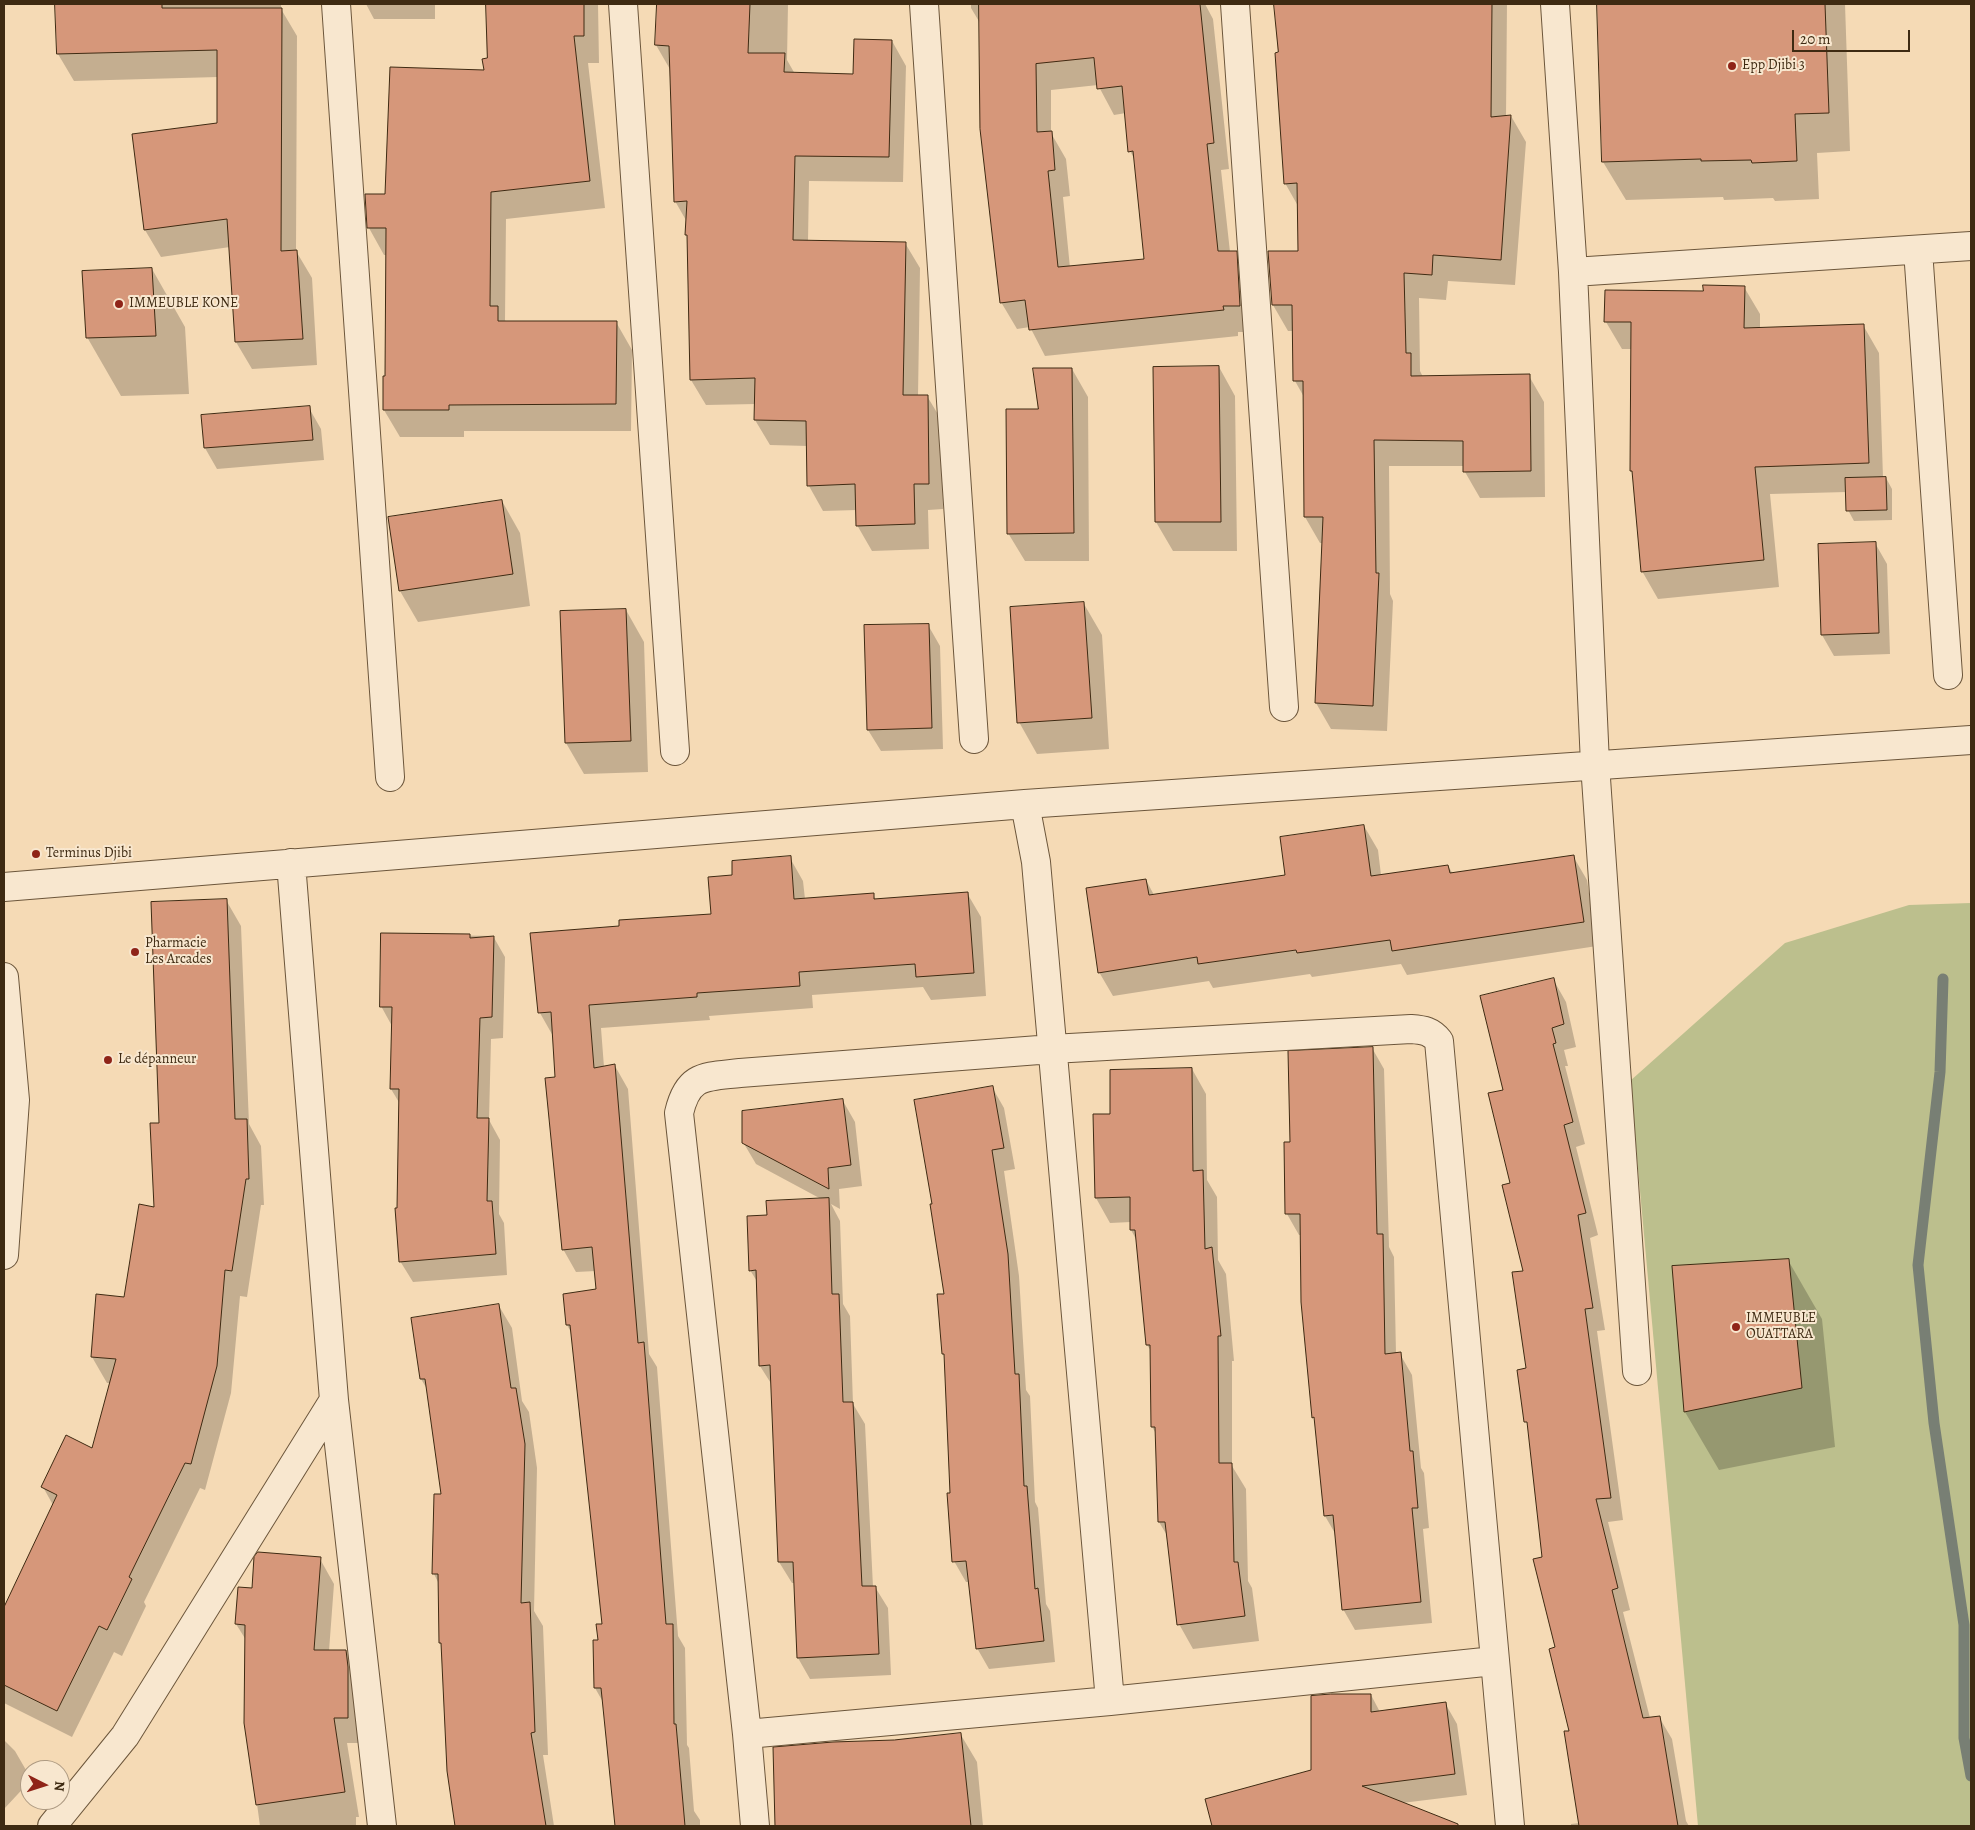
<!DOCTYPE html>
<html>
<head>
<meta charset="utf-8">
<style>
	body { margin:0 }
	#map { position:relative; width:1975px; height:1830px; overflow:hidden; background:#f5dab5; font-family:Alegreya,serif }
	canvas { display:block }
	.frame { position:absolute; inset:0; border:5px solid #3e2a12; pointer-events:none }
	.north { position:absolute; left:20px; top:1760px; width:50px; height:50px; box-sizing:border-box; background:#f8e7cf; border:1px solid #ae9b83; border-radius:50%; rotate:95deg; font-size:14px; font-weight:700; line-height:20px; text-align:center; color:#3e2a12 }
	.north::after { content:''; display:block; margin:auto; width:18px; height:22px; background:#8f2418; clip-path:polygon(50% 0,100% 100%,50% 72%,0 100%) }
	.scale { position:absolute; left:1792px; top:30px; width:118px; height:22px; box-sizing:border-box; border:2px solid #3e2a12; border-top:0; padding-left:6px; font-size:15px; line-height:18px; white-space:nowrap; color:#3e2a12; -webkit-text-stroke:4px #f8e7cf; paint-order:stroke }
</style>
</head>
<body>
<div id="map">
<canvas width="1975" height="1830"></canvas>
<div class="frame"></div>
<div class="north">N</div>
<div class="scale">20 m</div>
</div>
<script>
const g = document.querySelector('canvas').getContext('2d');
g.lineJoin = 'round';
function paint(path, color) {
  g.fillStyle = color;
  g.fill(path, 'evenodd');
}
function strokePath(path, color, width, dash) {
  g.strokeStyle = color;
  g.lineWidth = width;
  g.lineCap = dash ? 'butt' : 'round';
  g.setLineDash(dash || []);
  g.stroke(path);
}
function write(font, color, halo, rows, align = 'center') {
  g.font = font + ' Alegreya,serif';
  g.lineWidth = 4;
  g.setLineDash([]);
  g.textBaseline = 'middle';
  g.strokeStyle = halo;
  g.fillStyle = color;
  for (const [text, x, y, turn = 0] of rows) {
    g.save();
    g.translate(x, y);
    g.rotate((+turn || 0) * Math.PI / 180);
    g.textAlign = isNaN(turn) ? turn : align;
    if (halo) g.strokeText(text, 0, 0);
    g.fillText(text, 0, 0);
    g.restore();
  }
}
paint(new Path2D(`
	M 1971,903 L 1971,1826 L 1698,1826 L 1630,1081 L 1785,943 L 1909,905 Z`), '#bcbf8d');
paint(new Path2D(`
	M 57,4 L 281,4 L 281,9 L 297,36 L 296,251 L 312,278 L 317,365 L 252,369 L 236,342 L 230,247 L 161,257 L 145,230 L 134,135 L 218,124 L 218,77 L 74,81 L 58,54 Z
	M 366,4 L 435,4 L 435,19 L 374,19 Z
	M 487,4 L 598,4 L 599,63 L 588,63 L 605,208 L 506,219 L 505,320 L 506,322 L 616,322 L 632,350 L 631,431 L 464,431 L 464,437 L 400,437 L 384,410 L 386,377 L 387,255 L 384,255 L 369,228 L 386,195 L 485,72 L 489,59 Z
	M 658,4 L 788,4 L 787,60 L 795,74 L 854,75 L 892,41 L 906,66 L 903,182 L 809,181 L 808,241 L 905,243 L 920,268 L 918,396 L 927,396 L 942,421 L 943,509 L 928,510 L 929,549 L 872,551 L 857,525 L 857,510 L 823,511 L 809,486 L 808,446 L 770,445 L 755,420 L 756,404 L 706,405 L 691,380 L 688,238 L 686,234 L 687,222 L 675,201 L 671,71 L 656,45 Z
	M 971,4 L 1205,4 L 1213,19 L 1229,169 L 1221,170 L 1230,252 L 1236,252 L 1251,279 L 1255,332 L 1238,332 L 1238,336 L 1045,356 L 1030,327 L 1017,329 L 1001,302 L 980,23 L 971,8 ZM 1098,85 L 1114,115 L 1126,113 L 1130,151 L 1136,162 L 1146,260 L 1070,268 L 1063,197 L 1070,196 L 1066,159 L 1051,133 L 1051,90 Z
	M 1276,4 L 1507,4 L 1506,117 L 1511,116 L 1526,142 L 1515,285 L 1448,281 L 1446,300 L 1419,298 L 1420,371 L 1423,377 L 1529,376 L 1544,402 L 1545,497 L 1480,498 L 1465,472 L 1464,466 L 1389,466 L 1390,594 L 1393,601 L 1387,731 L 1331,729 L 1316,703 L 1323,543 L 1320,543 L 1305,517 L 1304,397 L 1295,381 L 1294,331 L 1288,331 L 1273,305 L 1299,252 L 1298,206 L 1285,183 Z
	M 1599,4 L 1845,4 L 1850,151 L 1817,153 L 1819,199 L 1775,201 L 1773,198 L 1724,200 L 1723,197 L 1626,200 L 1603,162 Z
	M 152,269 L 185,327 L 189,394 L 121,396 L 87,337 Z
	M 1744,287 L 1760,314 L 1760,329 L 1863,325 L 1879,353 L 1883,478 L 1886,478 L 1892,489 L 1892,520 L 1854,521 L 1848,510 L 1847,492 L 1770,494 L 1779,587 L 1658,599 L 1642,571 L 1633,474 L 1631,471 L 1632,349 L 1622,349 L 1606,322 L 1704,293 Z
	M 1219,367 L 1235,396 L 1237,551 L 1173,551 L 1156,522 L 1154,368 Z
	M 1072,369 L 1088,397 L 1089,561 L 1025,561 L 1008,533 L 1039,410 Z
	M 309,408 L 321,429 L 324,460 L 217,469 L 205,448 L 203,416 Z
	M 502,501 L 520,533 L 530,606 L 418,622 L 400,591 Z
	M 1875,543 L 1887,564 L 1890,654 L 1834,656 L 1822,635 L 1819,545 Z
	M 1084,604 L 1102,635 L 1109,749 L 1037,754 L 1019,722 Z
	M 626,610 L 644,642 L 648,772 L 584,774 L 566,743 Z
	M 928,625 L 940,646 L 943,749 L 881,751 L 868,730 L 865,627 Z
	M 1364,826 L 1378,850 L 1381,875 L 1448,866 L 1453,874 L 1573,856 L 1587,880 L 1597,946 L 1407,975 L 1401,964 L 1312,977 L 1310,974 L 1213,988 L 1209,981 L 1113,996 L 1099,972 L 1146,880 L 1154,895 L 1287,876 Z
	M 790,858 L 803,881 L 805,899 L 873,894 L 876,900 L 967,893 L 981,917 L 986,996 L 931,1000 L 923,987 L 812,995 L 813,1008 L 709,1016 L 710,1020 L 601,1028 L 604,1067 L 615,1066 L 628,1089 L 649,1354 L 657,1367 L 678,1636 L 685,1648 L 687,1745 L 689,1748 L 694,1811 L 700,1820 L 700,1826 L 616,1826 L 603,1702 L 595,1688 L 603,1625 L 572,1334 L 567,1325 L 598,1290 L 596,1271 L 576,1272 L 563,1249 L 556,1078 L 553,1036 L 540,1013 L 531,934 L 621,927 L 712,915 L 734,877 Z
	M 226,900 L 241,926 L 249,1124 L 261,1146 L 264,1205 L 261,1205 L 247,1297 L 240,1296 L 231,1393 L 205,1490 L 200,1488 L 144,1602 L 146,1606 L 122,1656 L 114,1652 L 72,1737 L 4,1703 L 4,1610 L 53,1505 L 43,1487 L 93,1450 L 111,1383 L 107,1383 L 92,1357 L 125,1298 L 155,1208 L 161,1124 Z
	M 382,934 L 493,936 L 505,957 L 503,1038 L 491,1039 L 489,1120 L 500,1140 L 499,1214 L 504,1223 L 507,1275 L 413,1282 L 400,1261 L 398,1209 L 400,1104 L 391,1089 L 392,1026 L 381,1006 Z
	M 1553,979 L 1566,1002 L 1576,1047 L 1564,1050 L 1568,1066 L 1565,1066 L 1585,1144 L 1576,1147 L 1598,1235 L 1590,1238 L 1605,1330 L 1597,1331 L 1623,1520 L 1608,1522 L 1630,1610 L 1623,1612 L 1650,1718 L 1659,1717 L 1672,1739 L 1686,1821 L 1689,1826 L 1571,1826 L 1571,1824 L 1580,1823 L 1570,1732 L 1543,1558 L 1529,1426 L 1526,1421 L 1528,1370 L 1524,1272 L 1504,1091 Z
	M 1372,1048 L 1384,1069 L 1389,1247 L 1394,1257 L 1396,1354 L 1400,1354 L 1412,1375 L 1421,1468 L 1424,1473 L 1429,1528 L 1423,1529 L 1432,1623 L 1355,1630 L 1343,1609 L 1336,1535 L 1325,1516 L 1302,1302 L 1302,1235 L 1299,1235 L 1287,1214 L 1291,1143 Z
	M 1192,1069 L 1206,1094 L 1207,1180 L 1217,1197 L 1218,1260 L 1226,1274 L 1234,1361 L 1232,1361 L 1232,1466 L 1246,1489 L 1248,1581 L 1252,1588 L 1259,1641 L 1193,1649 L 1179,1624 L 1168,1537 L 1159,1522 L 1157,1435 L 1152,1427 L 1152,1352 L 1147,1345 L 1137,1241 L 1131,1230 L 1131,1222 L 1110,1223 L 1096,1198 L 1112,1115 Z
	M 992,1087 L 1004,1108 L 1015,1169 L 1004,1171 L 1019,1276 L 1026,1390 L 1030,1396 L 1035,1502 L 1038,1508 L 1046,1604 L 1050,1611 L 1055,1662 L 989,1669 L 977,1648 L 970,1582 L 966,1582 L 954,1561 L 946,1358 L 943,1354 L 945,1295 Z
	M 843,1101 L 855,1122 L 862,1186 L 839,1189 L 840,1209 L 831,1204 L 840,1221 L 843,1304 L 850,1316 L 853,1404 L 865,1424 L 873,1587 L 875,1587 L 888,1608 L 891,1675 L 810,1679 L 798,1658 L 795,1583 L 792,1583 L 779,1562 L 772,1385 L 760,1366 L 758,1283 L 750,1270 L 768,1216 L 823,1200 L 756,1164 L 743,1142 Z
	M 1788,1260 L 1822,1319 L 1835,1447 L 1719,1470 L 1685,1412 L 1673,1267 Z
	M 499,1306 L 512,1328 L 522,1401 L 529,1412 L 537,1468 L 534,1611 L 543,1626 L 548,1755 L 543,1755 L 554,1826 L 456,1826 L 448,1771 L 443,1647 L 440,1643 L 439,1584 L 434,1574 L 443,1495 L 427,1389 L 421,1379 Z
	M 320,1559 L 334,1584 L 329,1651 L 346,1651 L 360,1676 L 362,1743 L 347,1743 L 359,1817 L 356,1817 L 356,1826 L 260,1826 L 246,1723 L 246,1640 L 236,1624 L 253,1589 Z
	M 1371,1695 L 1380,1712 L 1445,1703 L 1457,1724 L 1467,1795 L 1402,1803 L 1459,1826 L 1214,1826 L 1207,1800 L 1312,1771 Z
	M 961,1735 L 977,1762 L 983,1826 L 776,1826 L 774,1748 L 894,1742 Z
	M 4,1740 L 15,1751 L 30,1777 L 30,1781 L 4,1809 Z`), '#0003');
strokePath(new Path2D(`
	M 1943,979 L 1940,1072 L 1918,1265 L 1934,1423 L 1964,1625 L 1964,1738 L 1971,1776`), '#787f74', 11);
const building = new Path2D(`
	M 55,4 L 162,4 L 162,8 L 282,8 L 281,251 L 297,250 L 303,339 L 235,342 L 227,219 L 144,230 L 132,134 L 217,123 L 217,50 L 57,54 Z
	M 486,4 L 584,4 L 584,36 L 574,36 L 590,181 L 491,192 L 490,306 L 498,306 L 498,321 L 617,321 L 616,404 L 449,405 L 449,410 L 383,410 L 383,376 L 385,376 L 386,228 L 367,228 L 365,194 L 385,194 L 390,67 L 484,70 L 482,59 L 487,58 Z
	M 657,4 L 750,4 L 748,53 L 785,53 L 784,72 L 853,74 L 854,39 L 892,40 L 889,157 L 795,156 L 793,240 L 906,242 L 903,395 L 928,395 L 929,484 L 914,484 L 915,524 L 856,526 L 855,484 L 807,486 L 806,421 L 754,420 L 755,378 L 690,380 L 687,235 L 685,235 L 687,201 L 674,202 L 669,46 L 655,45 Z
	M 979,4 L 1200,4 L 1214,143 L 1207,144 L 1218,251 L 1237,251 L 1240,306 L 1223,306 L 1224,310 L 1029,330 L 1025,300 L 1000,303 L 980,129 ZM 1094,58 L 1097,89 L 1122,86 L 1128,152 L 1133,151 L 1144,259 L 1058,267 L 1048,171 L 1055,170 L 1052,131 L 1037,132 L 1036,64 Z
	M 1274,4 L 1492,4 L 1491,117 L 1511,115 L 1501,260 L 1433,255 L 1432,275 L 1404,273 L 1406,353 L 1411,353 L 1411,376 L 1530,374 L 1531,471 L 1463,472 L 1463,441 L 1374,440 L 1376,573 L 1379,573 L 1373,706 L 1315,703 L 1323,517 L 1304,517 L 1303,381 L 1293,381 L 1292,305 L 1272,305 L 1268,251 L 1298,251 L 1297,183 L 1284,184 L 1275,53 L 1278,52 Z
	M 1597,4 L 1825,4 L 1829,113 L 1795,114 L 1797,161 L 1752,163 L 1751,160 L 1701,161 L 1701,159 L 1602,162 Z
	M 152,268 L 156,336 L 86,338 L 82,271 Z
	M 1703,285 L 1745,286 L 1744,328 L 1864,324 L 1869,463 L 1755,467 L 1764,560 L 1641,572 L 1632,471 L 1630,471 L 1631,322 L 1604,322 L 1605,290 L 1703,291 Z
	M 1219,366 L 1221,522 L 1155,522 L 1153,367 Z
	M 1033,368 L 1072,368 L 1074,533 L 1007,534 L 1006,409 L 1038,409 Z
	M 310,406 L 313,440 L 204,448 L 201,415 Z
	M 1886,477 L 1887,510 L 1846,511 L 1845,478 Z
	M 502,500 L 513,574 L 399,591 L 388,517 Z
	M 1876,542 L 1879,633 L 1821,635 L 1818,544 Z
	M 1084,602 L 1092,718 L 1017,723 L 1010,607 Z
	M 626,609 L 631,741 L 565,743 L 560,611 Z
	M 929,624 L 932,728 L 867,730 L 864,625 Z
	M 1364,825 L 1371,876 L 1448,865 L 1450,873 L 1574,855 L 1584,922 L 1392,951 L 1390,940 L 1297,953 L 1296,950 L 1198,964 L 1197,957 L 1098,973 L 1086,888 L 1146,879 L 1149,895 L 1285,875 L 1280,837 Z
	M 791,856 L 794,899 L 874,893 L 874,899 L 968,892 L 974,973 L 916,977 L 915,964 L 799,972 L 800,986 L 697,993 L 697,997 L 589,1005 L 594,1068 L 615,1064 L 638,1343 L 644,1342 L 666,1624 L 673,1624 L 674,1724 L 676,1724 L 685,1826 L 615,1826 L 601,1688 L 594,1688 L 593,1640 L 598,1640 L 596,1624 L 602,1624 L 570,1325 L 566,1325 L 563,1294 L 596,1289 L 592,1247 L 562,1250 L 545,1078 L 555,1077 L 551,1012 L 538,1013 L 530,933 L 619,926 L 619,920 L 711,914 L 708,877 L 732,875 L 732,861 Z
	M 227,899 L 235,1119 L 247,1119 L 249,1179 L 246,1179 L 232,1271 L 225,1270 L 217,1366 L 191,1464 L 185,1463 L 129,1577 L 132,1579 L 107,1630 L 99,1626 L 57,1711 L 4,1685 L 4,1607 L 57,1495 L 41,1487 L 66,1435 L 92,1448 L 116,1359 L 91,1357 L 96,1294 L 124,1297 L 139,1204 L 154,1207 L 150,1123 L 159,1123 L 151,902 Z
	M 381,933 L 470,934 L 470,938 L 494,936 L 492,1017 L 480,1018 L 477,1118 L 489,1118 L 487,1201 L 492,1201 L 496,1254 L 399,1262 L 395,1208 L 397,1208 L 399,1089 L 390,1089 L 392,1007 L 380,1007 Z
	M 1554,978 L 1564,1024 L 1552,1028 L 1556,1043 L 1553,1044 L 1573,1122 L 1564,1125 L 1586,1213 L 1578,1215 L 1593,1308 L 1585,1309 L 1611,1498 L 1596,1499 L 1618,1588 L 1612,1590 L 1643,1718 L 1660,1716 L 1678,1826 L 1579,1826 L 1564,1731 L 1569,1731 L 1549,1649 L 1555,1647 L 1533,1559 L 1542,1557 L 1527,1422 L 1524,1422 L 1517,1370 L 1526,1368 L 1512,1272 L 1523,1271 L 1502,1185 L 1510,1183 L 1488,1093 L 1503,1090 L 1480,996 Z
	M 1373,1047 L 1377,1234 L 1383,1234 L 1385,1354 L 1401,1352 L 1410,1451 L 1413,1451 L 1418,1508 L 1412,1508 L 1421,1602 L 1342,1610 L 1333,1515 L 1324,1516 L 1314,1417 L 1312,1418 L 1301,1302 L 1300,1214 L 1285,1214 L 1284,1142 L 1290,1142 L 1288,1051 Z
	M 1192,1068 L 1193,1171 L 1203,1170 L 1205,1249 L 1212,1247 L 1221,1336 L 1218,1336 L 1219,1463 L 1232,1463 L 1234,1562 L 1238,1562 L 1245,1616 L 1177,1625 L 1165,1522 L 1158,1522 L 1155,1427 L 1151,1427 L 1150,1345 L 1146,1345 L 1135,1230 L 1130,1230 L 1130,1197 L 1095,1198 L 1093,1114 L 1110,1114 L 1110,1070 Z
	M 993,1086 L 1004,1148 L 992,1150 L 1008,1254 L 1015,1374 L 1019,1374 L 1024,1486 L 1027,1486 L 1035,1589 L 1038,1588 L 1044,1641 L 976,1649 L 966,1561 L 952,1562 L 947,1493 L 950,1493 L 944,1354 L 942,1354 L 937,1294 L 944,1294 L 930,1204 L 932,1204 L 914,1100 Z
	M 843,1099 L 851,1165 L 828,1168 L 829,1189 L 742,1143 L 742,1111 Z
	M 829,1198 L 832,1294 L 839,1294 L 843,1402 L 853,1402 L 862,1586 L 876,1586 L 879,1654 L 797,1658 L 793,1562 L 778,1562 L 770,1365 L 759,1366 L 756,1270 L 749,1271 L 747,1216 L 767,1215 L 766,1201 Z
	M 1789,1259 L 1802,1388 L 1684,1412 L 1672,1266 Z
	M 499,1304 L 511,1388 L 516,1388 L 525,1444 L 521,1603 L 530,1602 L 535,1732 L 531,1733 L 546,1826 L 455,1826 L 447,1771 L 441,1643 L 439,1643 L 438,1574 L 432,1574 L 434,1494 L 441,1494 L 425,1379 L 420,1379 L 411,1318 Z
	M 258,1552 L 321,1557 L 314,1650 L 346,1650 L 348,1667 L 348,1718 L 334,1718 L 345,1792 L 256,1805 L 244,1723 L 245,1625 L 235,1624 L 238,1587 L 252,1588 L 254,1557 Z
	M 1331,1694 L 1371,1694 L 1371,1712 L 1446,1702 L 1455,1774 L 1362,1786 L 1458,1824 L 1458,1826 L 1212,1826 L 1205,1799 L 1311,1770 L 1311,1696 Z
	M 961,1733 L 971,1826 L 775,1826 L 773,1747 L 833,1742 L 894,1740 Z`);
paint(building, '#d6977a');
strokePath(building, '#3e2a12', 1);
const minor = new Path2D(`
	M 336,4 L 390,777
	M 623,4 L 675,751
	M 924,4 L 974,739
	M 1235,4 L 1284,707
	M 1555,4 L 1573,272 L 1595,764 L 1637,1371
	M 1918,250 L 1948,675
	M 1573,272 L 1971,246
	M 1025,804 L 1036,862 L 1110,1701
	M 291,863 L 334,1400 L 382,1826
	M 4,887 L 1025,804 L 1971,740
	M 747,1734 L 1110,1701 L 1494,1661
	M 52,1826 L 125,1736 L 334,1400
	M 755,1826 L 747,1734 L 679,1113 C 688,1074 705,1077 740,1073 L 1052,1049 L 1411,1029 C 1424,1030 1431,1031 1439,1041 L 1510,1826`);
const tertiary = new Path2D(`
	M 4,977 L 15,1100 L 4,1255`);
strokePath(minor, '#6c563b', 30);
strokePath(tertiary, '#6c563b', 30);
strokePath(minor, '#f8e7cf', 28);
strokePath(tertiary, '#f8e7cf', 28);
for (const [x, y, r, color] of [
	[1732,66,5,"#8f2418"],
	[119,304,5,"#8f2418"],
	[36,854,5,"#8f2418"],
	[135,952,5,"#8f2418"],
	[108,1060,5,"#8f2418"],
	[1736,1327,5,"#8f2418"]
]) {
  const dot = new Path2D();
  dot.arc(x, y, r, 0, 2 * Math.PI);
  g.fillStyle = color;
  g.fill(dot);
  strokePath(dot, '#f8e7cf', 2);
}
write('14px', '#3e2a12', '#f8e7cf', [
	["Epp Djibi 3",1742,66],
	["IMMEUBLE KONE",129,304],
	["Terminus Djibi",46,854],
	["Pharmacie",145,944],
	["Les Arcades",145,960],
	["Le dépanneur",118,1060],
	["IMMEUBLE",1746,1319],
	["OUATTARA",1746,1335]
], 'left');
</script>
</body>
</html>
